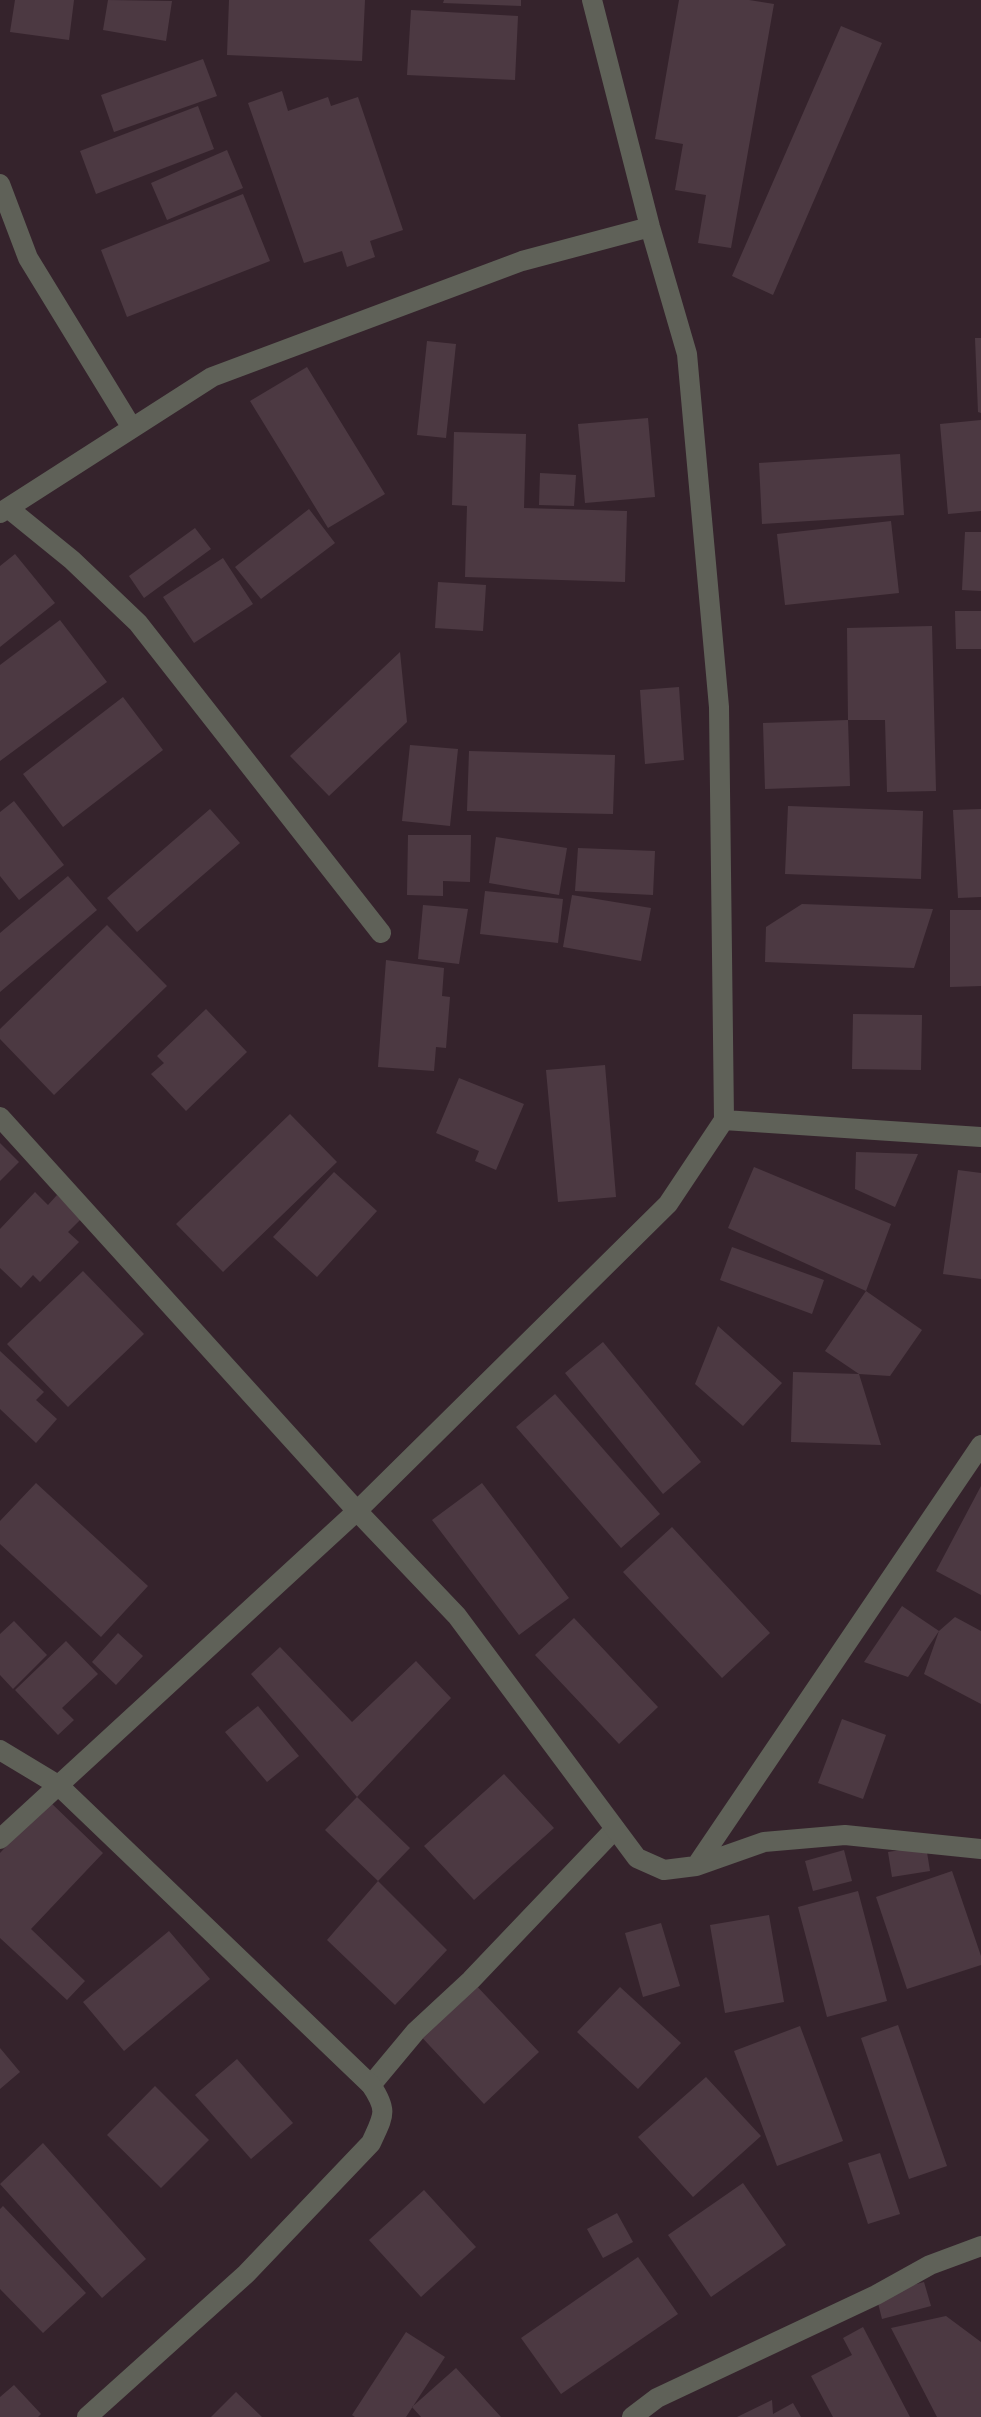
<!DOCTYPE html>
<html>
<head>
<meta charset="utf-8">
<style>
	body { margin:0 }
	canvas { display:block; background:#35232c }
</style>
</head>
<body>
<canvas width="981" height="2417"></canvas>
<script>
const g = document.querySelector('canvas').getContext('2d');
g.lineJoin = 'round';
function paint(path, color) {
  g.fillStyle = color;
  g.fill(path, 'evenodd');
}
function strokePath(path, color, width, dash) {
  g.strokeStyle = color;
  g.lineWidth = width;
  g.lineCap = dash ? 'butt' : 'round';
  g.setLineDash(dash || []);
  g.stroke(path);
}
paint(new Path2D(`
	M 15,0 L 74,0 L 69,40 L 10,32 Z
	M 108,0 L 172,1 L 166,41 L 103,30 Z
	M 229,0 L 365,0 L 362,61 L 227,55 Z
	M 444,0 L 521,0 L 521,6 L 443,3 Z
	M 679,0 L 749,0 L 774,4 L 731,248 L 698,243 L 706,195 L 675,190 L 683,144 L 655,139 Z
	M 411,10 L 518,16 L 515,80 L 407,75 Z
	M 841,26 L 882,43 L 773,295 L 732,276 Z
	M 203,59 L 217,96 L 114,132 L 101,95 Z
	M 282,91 L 288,111 L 328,97 L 331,106 L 358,97 L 403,230 L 370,241 L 375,257 L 347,267 L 342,251 L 304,263 L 248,103 Z
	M 198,106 L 214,149 L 96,194 L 80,151 Z
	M 227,150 L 243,188 L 167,220 L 151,183 Z
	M 243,194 L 270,261 L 127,317 L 101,250 Z
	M 975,338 L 981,338 L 981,413 L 978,412 Z
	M 427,341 L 456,344 L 446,438 L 417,435 Z
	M 307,367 L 385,494 L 328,528 L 250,401 Z
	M 648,418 L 655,497 L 585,503 L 578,424 Z
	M 981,420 L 981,511 L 948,514 L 940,424 Z
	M 454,432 L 526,434 L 524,508 L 627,511 L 625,582 L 465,577 L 467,506 L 452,505 Z
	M 900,454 L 904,515 L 762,524 L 759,463 Z
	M 540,473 L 576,475 L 574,506 L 539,505 Z
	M 309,509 L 335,543 L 261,599 L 235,567 Z
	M 891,521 L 899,593 L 785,605 L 777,534 Z
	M 195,528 L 211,549 L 144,598 L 129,576 Z
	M 965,532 L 981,532 L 981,591 L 962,590 Z
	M 15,554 L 55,603 L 0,647 L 0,566 Z
	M 223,558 L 253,604 L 194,643 L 163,597 Z
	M 438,582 L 486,585 L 483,631 L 435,628 Z
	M 955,611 L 981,611 L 981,649 L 956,649 Z
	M 60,620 L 107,682 L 0,761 L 0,665 Z
	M 932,626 L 936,791 L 887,792 L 885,720 L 848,720 L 847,628 Z
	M 400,652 L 407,722 L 329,796 L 290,756 Z
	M 679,687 L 684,760 L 645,764 L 640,690 Z
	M 123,697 L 163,750 L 63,827 L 23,774 Z
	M 848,720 L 850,786 L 765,789 L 763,723 Z
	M 410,745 L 458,749 L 450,826 L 402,821 Z
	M 469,751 L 615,755 L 613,814 L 467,811 Z
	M 14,801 L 64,865 L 19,900 L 0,876 L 0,812 Z
	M 788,806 L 923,811 L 921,879 L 785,874 Z
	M 210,809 L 240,843 L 137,932 L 107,898 Z
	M 981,809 L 981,897 L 958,898 L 953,810 Z
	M 408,835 L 471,835 L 470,882 L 443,881 L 443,896 L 407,895 Z
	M 496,837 L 567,848 L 559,895 L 489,883 Z
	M 578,848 L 655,851 L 653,895 L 575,891 Z
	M 68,876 L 97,910 L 0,992 L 0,933 Z
	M 485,891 L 563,899 L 558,943 L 480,934 Z
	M 572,895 L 651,908 L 641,961 L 563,947 Z
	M 802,904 L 933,909 L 914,968 L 765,962 L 766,927 Z
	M 423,905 L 468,909 L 459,964 L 418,959 Z
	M 950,910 L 981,910 L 981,986 L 950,987 Z
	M 107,925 L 167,986 L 54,1095 L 0,1039 L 0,1029 Z
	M 386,960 L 444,968 L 442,996 L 450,997 L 446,1048 L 436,1047 L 434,1071 L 378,1067 Z
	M 206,1009 L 247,1052 L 186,1111 L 151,1074 L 164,1063 L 157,1056 Z
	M 853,1014 L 922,1015 L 921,1070 L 852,1069 Z
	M 605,1065 L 616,1197 L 558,1202 L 546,1070 Z
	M 459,1078 L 524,1104 L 496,1170 L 475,1161 L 479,1151 L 436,1133 Z
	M 290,1114 L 337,1162 L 223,1272 L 176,1224 Z
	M 0,1143 L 19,1162 L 0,1181 Z
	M 856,1152 L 918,1154 L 895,1207 L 855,1189 Z
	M 754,1167 L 891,1224 L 866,1291 L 728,1228 Z
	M 958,1170 L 981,1173 L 981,1279 L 943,1274 Z
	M 334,1172 L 377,1211 L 317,1277 L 273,1237 Z
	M 35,1192 L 48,1205 L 57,1195 L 81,1219 L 68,1232 L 79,1242 L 40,1282 L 33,1275 L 21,1288 L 0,1268 L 0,1229 Z
	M 732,1247 L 824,1280 L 812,1314 L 720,1280 Z
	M 83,1271 L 144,1334 L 68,1407 L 7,1344 Z
	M 866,1291 L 922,1330 L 890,1376 L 859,1374 L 825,1351 Z
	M 718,1326 L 782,1383 L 743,1426 L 695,1384 Z
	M 603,1342 L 701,1462 L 663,1494 L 565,1373 Z
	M 0,1351 L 44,1392 L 36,1400 L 57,1419 L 36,1443 L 0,1409 Z
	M 793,1372 L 859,1374 L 881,1445 L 791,1442 Z
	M 555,1394 L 660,1514 L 621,1548 L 516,1427 Z
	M 36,1483 L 148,1586 L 101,1637 L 0,1544 L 0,1521 Z
	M 482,1483 L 569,1598 L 519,1635 L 432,1520 Z
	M 981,1486 L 981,1595 L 936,1571 Z
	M 672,1527 L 770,1633 L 722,1678 L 623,1572 Z
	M 902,1606 L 939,1631 L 955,1617 L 981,1631 L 981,1704 L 924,1674 L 939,1631 L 908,1677 L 864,1662 Z
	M 574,1618 L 658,1707 L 619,1744 L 535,1655 Z
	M 14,1621 L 47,1655 L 13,1689 L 0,1675 L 0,1634 Z
	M 118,1633 L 143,1656 L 116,1685 L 92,1662 Z
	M 66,1641 L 98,1674 L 62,1708 L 74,1720 L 58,1735 L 15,1690 Z
	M 280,1647 L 352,1722 L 416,1661 L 451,1698 L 357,1797 L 251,1674 Z
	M 258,1706 L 299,1756 L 267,1782 L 225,1732 Z
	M 842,1719 L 886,1735 L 863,1799 L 818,1783 Z
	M 504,1774 L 554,1828 L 474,1900 L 424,1846 Z
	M 357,1797 L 410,1848 L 378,1881 L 325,1830 Z
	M 49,1801 L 103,1853 L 31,1929 L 85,1981 L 67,2000 L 0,1938 L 0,1853 Z
	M 926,1846 L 930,1871 L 892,1877 L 888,1852 Z
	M 844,1850 L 852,1881 L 813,1891 L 805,1861 Z
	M 952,1871 L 981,1956 L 981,1965 L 907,1989 L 876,1897 Z
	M 378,1881 L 447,1950 L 395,2005 L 327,1940 Z
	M 858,1891 L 887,2001 L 827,2017 L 798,1907 Z
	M 769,1915 L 784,2002 L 725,2013 L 710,1925 Z
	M 661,1923 L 680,1986 L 643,1997 L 625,1933 Z
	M 169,1931 L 210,1979 L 124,2051 L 83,2002 Z
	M 471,1980 L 539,2052 L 484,2104 L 416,2031 Z
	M 620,1987 L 681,2043 L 638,2089 L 577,2032 Z
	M 898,2025 L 947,2166 L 909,2179 L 861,2038 Z
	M 800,2026 L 843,2141 L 777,2166 L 734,2051 Z
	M 0,2048 L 20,2072 L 0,2089 Z
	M 237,2059 L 293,2123 L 251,2159 L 195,2095 Z
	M 706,2077 L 761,2136 L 693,2197 L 638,2137 Z
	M 155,2086 L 209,2140 L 161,2188 L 107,2135 Z
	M 43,2143 L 146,2259 L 102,2298 L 0,2184 Z
	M 880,2153 L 900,2214 L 868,2224 L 848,2163 Z
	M 743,2183 L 786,2245 L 711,2297 L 668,2235 Z
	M 424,2190 L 476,2247 L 421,2297 L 369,2240 Z
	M 3,2206 L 86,2293 L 43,2333 L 0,2289 L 0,2209 Z
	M 617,2213 L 633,2242 L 603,2258 L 587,2229 Z
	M 638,2257 L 678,2314 L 561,2394 L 521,2338 Z
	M 924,2282 L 931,2306 L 882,2319 L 876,2295 Z
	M 946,2316 L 981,2342 L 981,2417 L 937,2417 L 891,2328 Z
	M 863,2327 L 910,2417 L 833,2417 L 811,2376 L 852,2355 L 843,2338 Z
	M 406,2332 L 445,2357 L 406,2417 L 355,2417 L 352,2415 Z
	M 456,2368 L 501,2417 L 421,2417 L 412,2407 Z
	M 14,2385 L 41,2414 L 38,2417 L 0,2417 L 0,2397 Z
	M 236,2392 L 262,2417 L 211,2417 Z
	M 772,2400 L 773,2414 L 793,2403 L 801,2417 L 737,2417 Z`), '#4c3942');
strokePath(new Path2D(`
	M 371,2085 L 416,2031 L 471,1980 L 615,1829`), '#5f6158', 20);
strokePath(new Path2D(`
	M 0,184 L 28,258 L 132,428
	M 8,508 L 72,560 L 138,623 L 381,933
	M 0,513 L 212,377 L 522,261 L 650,227
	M 0,1117 L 357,1511 L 457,1616 L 637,1858 L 664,1870 L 696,1866 L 764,1842 L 845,1835 L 981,1849
	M 724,1120 L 981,1137
	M 0,1750 L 58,1785 L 371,2085 C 389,2112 383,2116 371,2143 L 246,2274 L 87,2417
	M 0,1839 L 357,1511 L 668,1204 L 724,1120 L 719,707 L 687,354 L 650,227 L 592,0
	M 696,1866 L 981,1445
	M 632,2417 L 657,2398 L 876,2295 L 930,2265 L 981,2246`), '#5f6158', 20);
</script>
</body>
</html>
